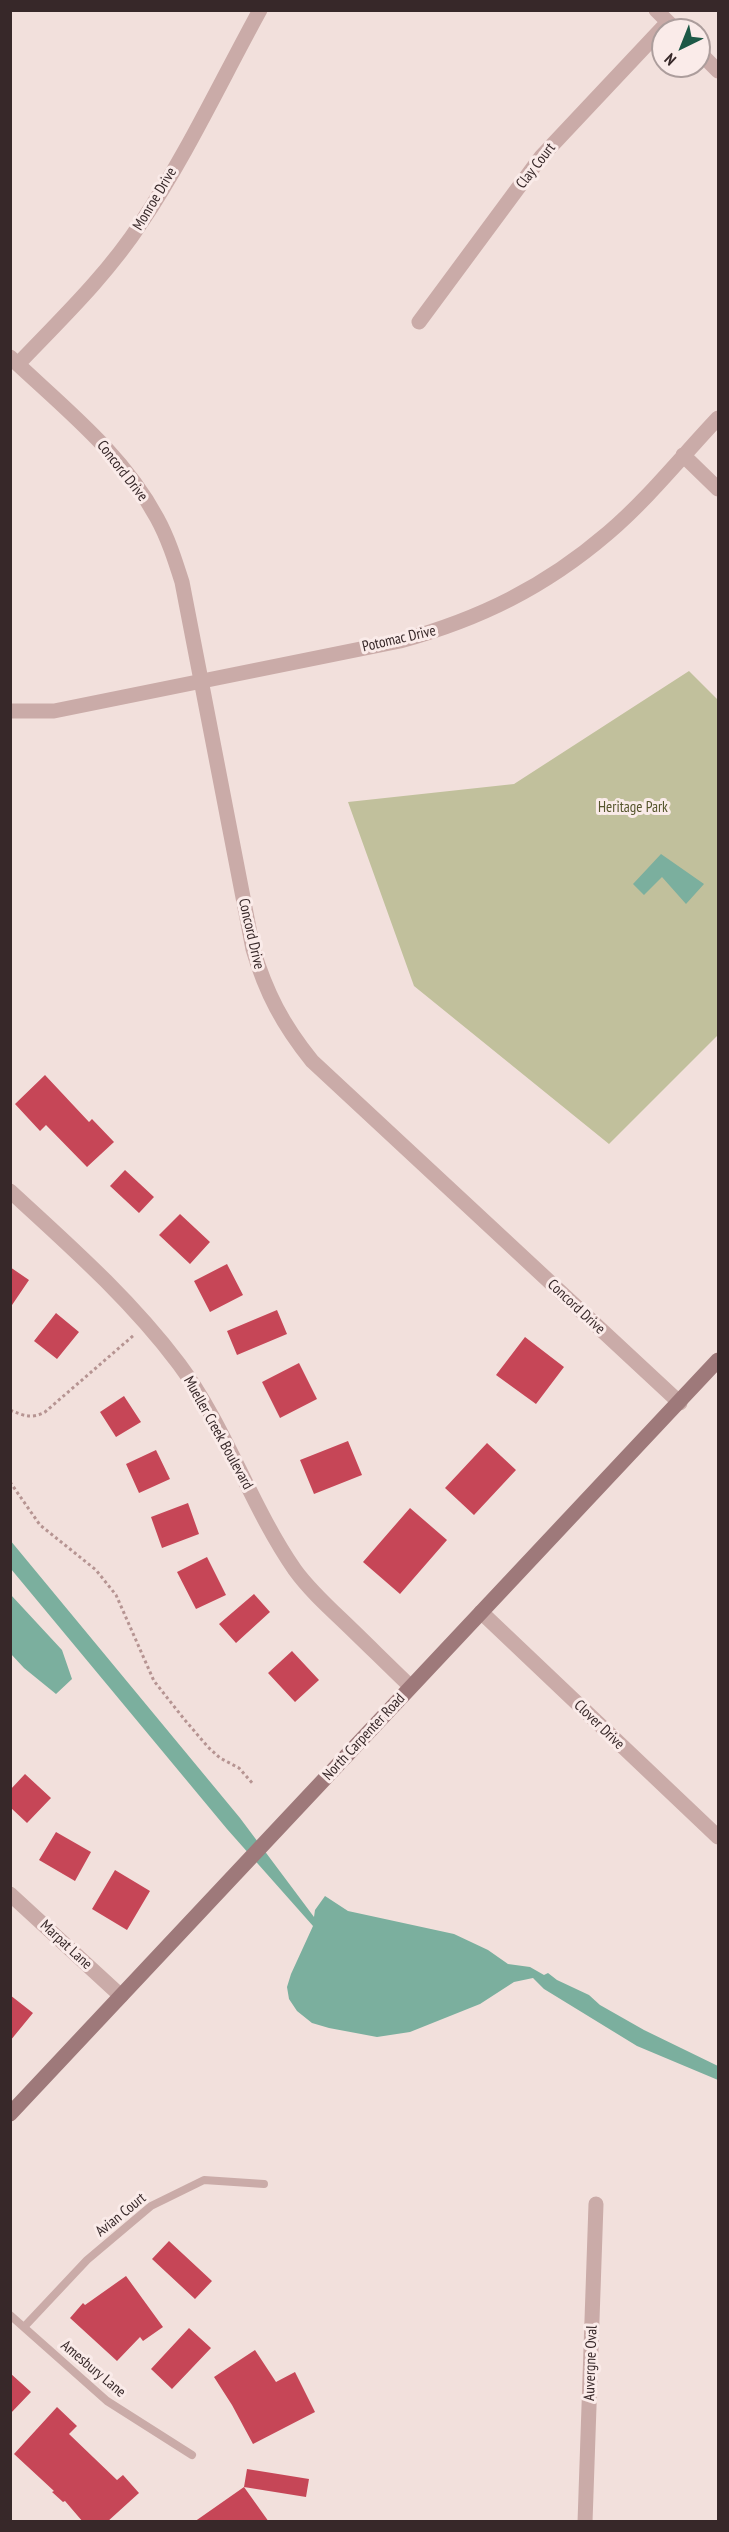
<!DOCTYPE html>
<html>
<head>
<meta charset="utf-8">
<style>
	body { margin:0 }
	#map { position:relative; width:729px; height:2532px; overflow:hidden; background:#f2e0dc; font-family:"PT Sans Narrow",sans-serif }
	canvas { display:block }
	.frame { position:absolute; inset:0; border:12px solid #372829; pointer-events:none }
	.north { position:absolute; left:651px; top:18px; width:60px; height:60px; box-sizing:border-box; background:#faebe9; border:2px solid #ac9d9c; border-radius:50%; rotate:223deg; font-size:16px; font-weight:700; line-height:24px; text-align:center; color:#372829 }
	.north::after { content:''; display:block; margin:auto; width:21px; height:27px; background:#1d5947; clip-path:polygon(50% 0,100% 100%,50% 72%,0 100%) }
</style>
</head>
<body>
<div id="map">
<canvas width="729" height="2532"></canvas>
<div class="frame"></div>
<div class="north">N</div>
</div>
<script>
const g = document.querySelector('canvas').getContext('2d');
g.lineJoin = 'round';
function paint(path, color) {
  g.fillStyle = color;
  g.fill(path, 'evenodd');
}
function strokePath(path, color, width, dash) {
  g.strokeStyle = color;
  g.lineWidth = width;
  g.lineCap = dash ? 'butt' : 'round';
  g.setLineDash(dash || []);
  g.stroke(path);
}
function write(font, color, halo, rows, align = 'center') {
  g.font = font + ' "PT Sans Narrow",sans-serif';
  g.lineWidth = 6;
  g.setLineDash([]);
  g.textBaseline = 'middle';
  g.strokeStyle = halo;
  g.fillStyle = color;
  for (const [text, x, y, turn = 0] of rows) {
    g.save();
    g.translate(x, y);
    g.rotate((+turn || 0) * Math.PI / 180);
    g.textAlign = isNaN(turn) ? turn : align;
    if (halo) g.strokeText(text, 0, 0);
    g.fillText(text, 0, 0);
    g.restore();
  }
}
paint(new Path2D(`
	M 689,671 L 718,700 L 718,1035 L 609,1144 L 414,986 L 348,802 L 514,784 Z`), '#c1c09c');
paint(new Path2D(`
	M 661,854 L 704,884 L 686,904 L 662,877 L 644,895 L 633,884 Z
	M 10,1540 L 240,1818 L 314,1917 L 315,1910 L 325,1896 L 348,1911 L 454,1934 L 488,1950 L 508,1964 L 530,1967 L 544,1975 L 548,1973 L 557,1980 L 589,1995 L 600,2005 L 644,2030 L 718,2066 L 718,2080 L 637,2046 L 544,1989 L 533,1978 L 514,1982 L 480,2004 L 410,2032 L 377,2037 L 329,2028 L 312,2023 L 297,2011 L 289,1999 L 287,1987 L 291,1974 L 313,1926 L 227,1829 L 11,1569 Z
	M 11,1595 L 62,1650 L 72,1679 L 56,1694 L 24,1668 L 11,1654 Z`), '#7baf9e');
paint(new Path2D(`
	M 45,1075 L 89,1122 L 92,1119 L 114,1142 L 87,1167 L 46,1125 L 40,1131 L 15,1104 Z
	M 125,1170 L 154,1197 L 139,1213 L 110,1186 Z
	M 180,1214 L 210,1242 L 190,1264 L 159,1235 Z
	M 227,1264 L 243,1295 L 210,1312 L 194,1281 Z
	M 10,1267 L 29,1280 L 10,1308 Z
	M 277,1310 L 287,1334 L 237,1355 L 227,1331 Z
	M 56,1313 L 79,1332 L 57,1359 L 34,1341 Z
	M 525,1337 L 564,1367 L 536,1404 L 496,1375 Z
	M 299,1363 L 317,1399 L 280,1418 L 262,1382 Z
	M 124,1396 L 141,1422 L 116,1437 L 100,1412 Z
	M 348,1441 L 362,1475 L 314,1494 L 300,1460 Z
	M 487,1443 L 516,1470 L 474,1515 L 445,1488 Z
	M 156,1450 L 170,1479 L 139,1493 L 126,1464 Z
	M 188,1503 L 199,1534 L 162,1548 L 151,1517 Z
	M 410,1508 L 447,1540 L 400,1594 L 363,1562 Z
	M 207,1557 L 226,1595 L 196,1609 L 177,1572 Z
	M 254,1594 L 270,1612 L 236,1643 L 219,1624 Z
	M 292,1651 L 319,1680 L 295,1702 L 268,1673 Z
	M 25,1774 L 51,1798 L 27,1823 L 10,1807 L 10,1790 Z
	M 56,1832 L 91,1852 L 75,1881 L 39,1860 Z
	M 115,1870 L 150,1891 L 127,1930 L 92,1909 Z
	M 10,1995 L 33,2013 L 10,2041 Z
	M 169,2241 L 212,2281 L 195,2299 L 152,2259 Z
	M 126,2276 L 163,2327 L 143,2341 L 140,2337 L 117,2361 L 70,2318 L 83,2303 L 85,2305 Z
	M 189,2328 L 211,2348 L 172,2389 L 151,2369 Z
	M 255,2350 L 276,2382 L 295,2372 L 315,2412 L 253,2444 L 232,2405 L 214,2377 Z
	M 10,2373 L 31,2392 L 10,2414 Z
	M 57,2407 L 77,2426 L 69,2434 L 117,2480 L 123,2475 L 139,2493 L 107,2522 L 83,2522 L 65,2501 L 63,2502 L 52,2492 L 54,2491 L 14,2454 Z
	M 247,2469 L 309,2479 L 306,2497 L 244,2487 Z
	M 244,2487 L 269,2522 L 194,2522 Z`), '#c64657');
strokePath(new Path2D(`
	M 10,1410 C 24,1416 32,1419 45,1412 L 134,1335
	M 10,1482 L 40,1525 L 96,1570 L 116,1595 L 154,1681 L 184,1719 L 208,1747 L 220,1758 L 239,1768 L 254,1785`), '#b69492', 3, [3, 3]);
strokePath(new Path2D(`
	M 10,2315 L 107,2401 L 192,2455
	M 24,2327 L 87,2260 L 151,2206 L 204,2180 L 264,2184`), '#caaba8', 8);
strokePath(new Path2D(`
	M 656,10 L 676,30
	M 699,52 L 718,71
	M 419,322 L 541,157 L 668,22
	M 10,357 C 63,407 122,453 157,518 C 168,538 175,560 182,582 L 253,949 C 266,993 283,1025 312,1061 L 680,1403
	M 18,364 C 61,319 107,275 141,223 C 186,156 221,81 260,10
	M 683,455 L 718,489
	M 10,711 L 54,711 L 400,641 C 480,619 545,587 608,533 C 648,499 682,456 718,418
	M 10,1191 C 70,1246 130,1299 179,1364 C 226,1427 250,1505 295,1570 C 308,1588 325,1604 342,1620 C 365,1642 387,1664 410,1686
	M 481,1612 L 718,1837
	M 10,1894 L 121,1996
	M 585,2522 L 596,2204`), '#caaba8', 15);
strokePath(new Path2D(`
	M 10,2114 L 718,1360`), '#9e797a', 15);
write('15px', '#372829', '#faebe9', [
	["Clay Court",536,166,-52],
	["Monroe Drive",155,199,-59],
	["Concord Drive",122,471,52],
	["Potomac Drive",399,639,-13],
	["Concord Drive",251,934,77],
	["Concord Drive",576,1307,43],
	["Mueller Creek Boulevard",218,1433,61],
	["Clover Drive",599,1725,44],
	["North Carpenter Road",364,1737,-47],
	["Marpat Lane",66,1945,43],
	["Avian Court",121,2215,-39],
	["Auvergne Oval",591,2363,-88],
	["Amesbury Lane",93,2369,40]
]);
write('15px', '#55552c', '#faebe9', [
	["Heritage Park",633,808]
]);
</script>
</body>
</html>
